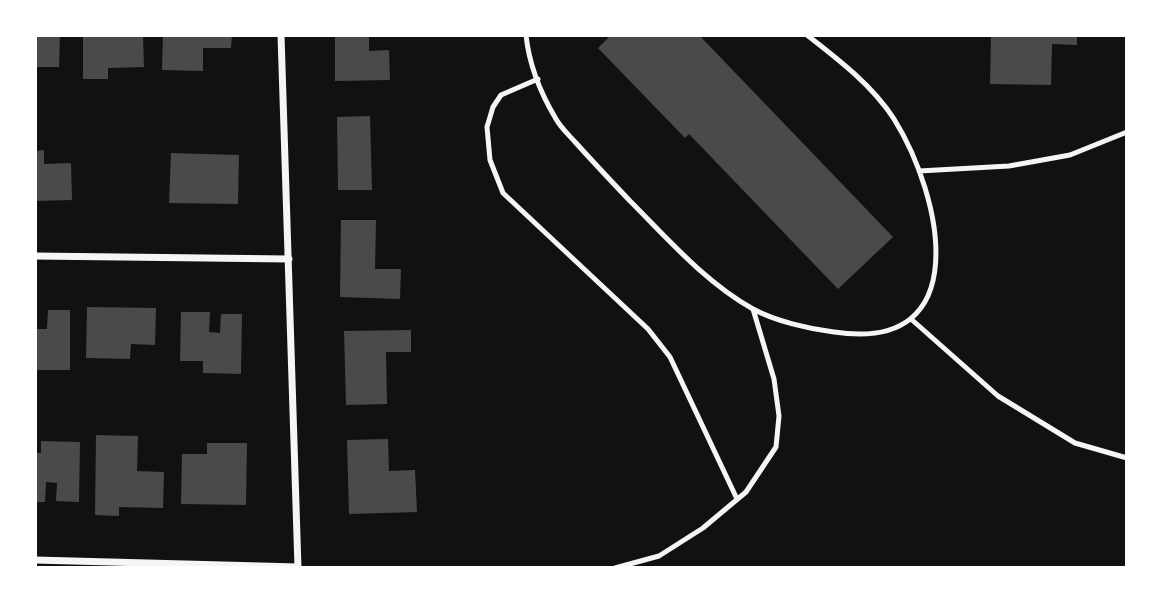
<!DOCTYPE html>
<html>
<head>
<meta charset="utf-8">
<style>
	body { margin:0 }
	#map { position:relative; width:1162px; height:603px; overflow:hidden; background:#111; font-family:"Work Sans",sans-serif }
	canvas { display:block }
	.frame { position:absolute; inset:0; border:37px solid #fff; pointer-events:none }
</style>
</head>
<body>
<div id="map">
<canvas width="1162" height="603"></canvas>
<div class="frame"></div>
</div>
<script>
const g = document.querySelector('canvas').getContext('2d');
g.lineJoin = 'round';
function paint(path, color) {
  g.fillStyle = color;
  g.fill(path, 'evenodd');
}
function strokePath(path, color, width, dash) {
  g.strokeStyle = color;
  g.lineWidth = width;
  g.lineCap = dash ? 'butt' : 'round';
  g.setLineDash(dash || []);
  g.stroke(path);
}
paint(new Path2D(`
	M 35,35 L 60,35 L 59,67 L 35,67 Z
	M 83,35 L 143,35 L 144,67 L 108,68 L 108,79 L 83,79 Z
	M 163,35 L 232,35 L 231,48 L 203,48 L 203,71 L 162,70 Z
	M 335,35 L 369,35 L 369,51 L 389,50 L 390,80 L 335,81 Z
	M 611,35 L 699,35 L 893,237 L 838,289 L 689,134 L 685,138 L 598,48 Z
	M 991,35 L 1077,35 L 1077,45 L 1052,44 L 1051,85 L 990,84 Z
	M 370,116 L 372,190 L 338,190 L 337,117 Z
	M 44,150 L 44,164 L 71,163 L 72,200 L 35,201 L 35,151 Z
	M 171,153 L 239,155 L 238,204 L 169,203 Z
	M 341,220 L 376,220 L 375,269 L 401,269 L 400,299 L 340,297 Z
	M 87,307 L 156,308 L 155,345 L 131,344 L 130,359 L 86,358 Z
	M 48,310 L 70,310 L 70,370 L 35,370 L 35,329 L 47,329 Z
	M 181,312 L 210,312 L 209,332 L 220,333 L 221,314 L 242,314 L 241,374 L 203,373 L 203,361 L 180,361 Z
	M 411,330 L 411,352 L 386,352 L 387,404 L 346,405 L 344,331 Z
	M 96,435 L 138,436 L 137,471 L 164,472 L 163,508 L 119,507 L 119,516 L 95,515 Z
	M 388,439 L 389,471 L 415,470 L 417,512 L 349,514 L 347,440 Z
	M 41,441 L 80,442 L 79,502 L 56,501 L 57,483 L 46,482 L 45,502 L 35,502 L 35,453 L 41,453 Z
	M 207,443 L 247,443 L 246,505 L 181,504 L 182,454 L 207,454 Z`), '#4a4a4a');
strokePath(new Path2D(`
	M 526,35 C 529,64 541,94 556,119 C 561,128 569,135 576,143 C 594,163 612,182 630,201 C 669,240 705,282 753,309 C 775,321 809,329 834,332 C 977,354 942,196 894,119 C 873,86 838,59 807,35
	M 538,79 L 501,95 L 493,107 L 487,127 L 490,160 L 503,193 L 648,329 L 670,357 L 737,499
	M 919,171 L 1009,166 L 1070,155 L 1127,132
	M 911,319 L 998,396 L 1075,443 L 1127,458
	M 615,568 L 659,556 L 703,528 L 746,492 L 776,447 L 779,416 L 774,379 L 753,309`), '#f5f5f5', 5);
strokePath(new Path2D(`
	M 281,35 L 298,568
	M 35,256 L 289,259
	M 35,560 L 298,567`), '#f5f5f5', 7);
</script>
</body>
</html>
